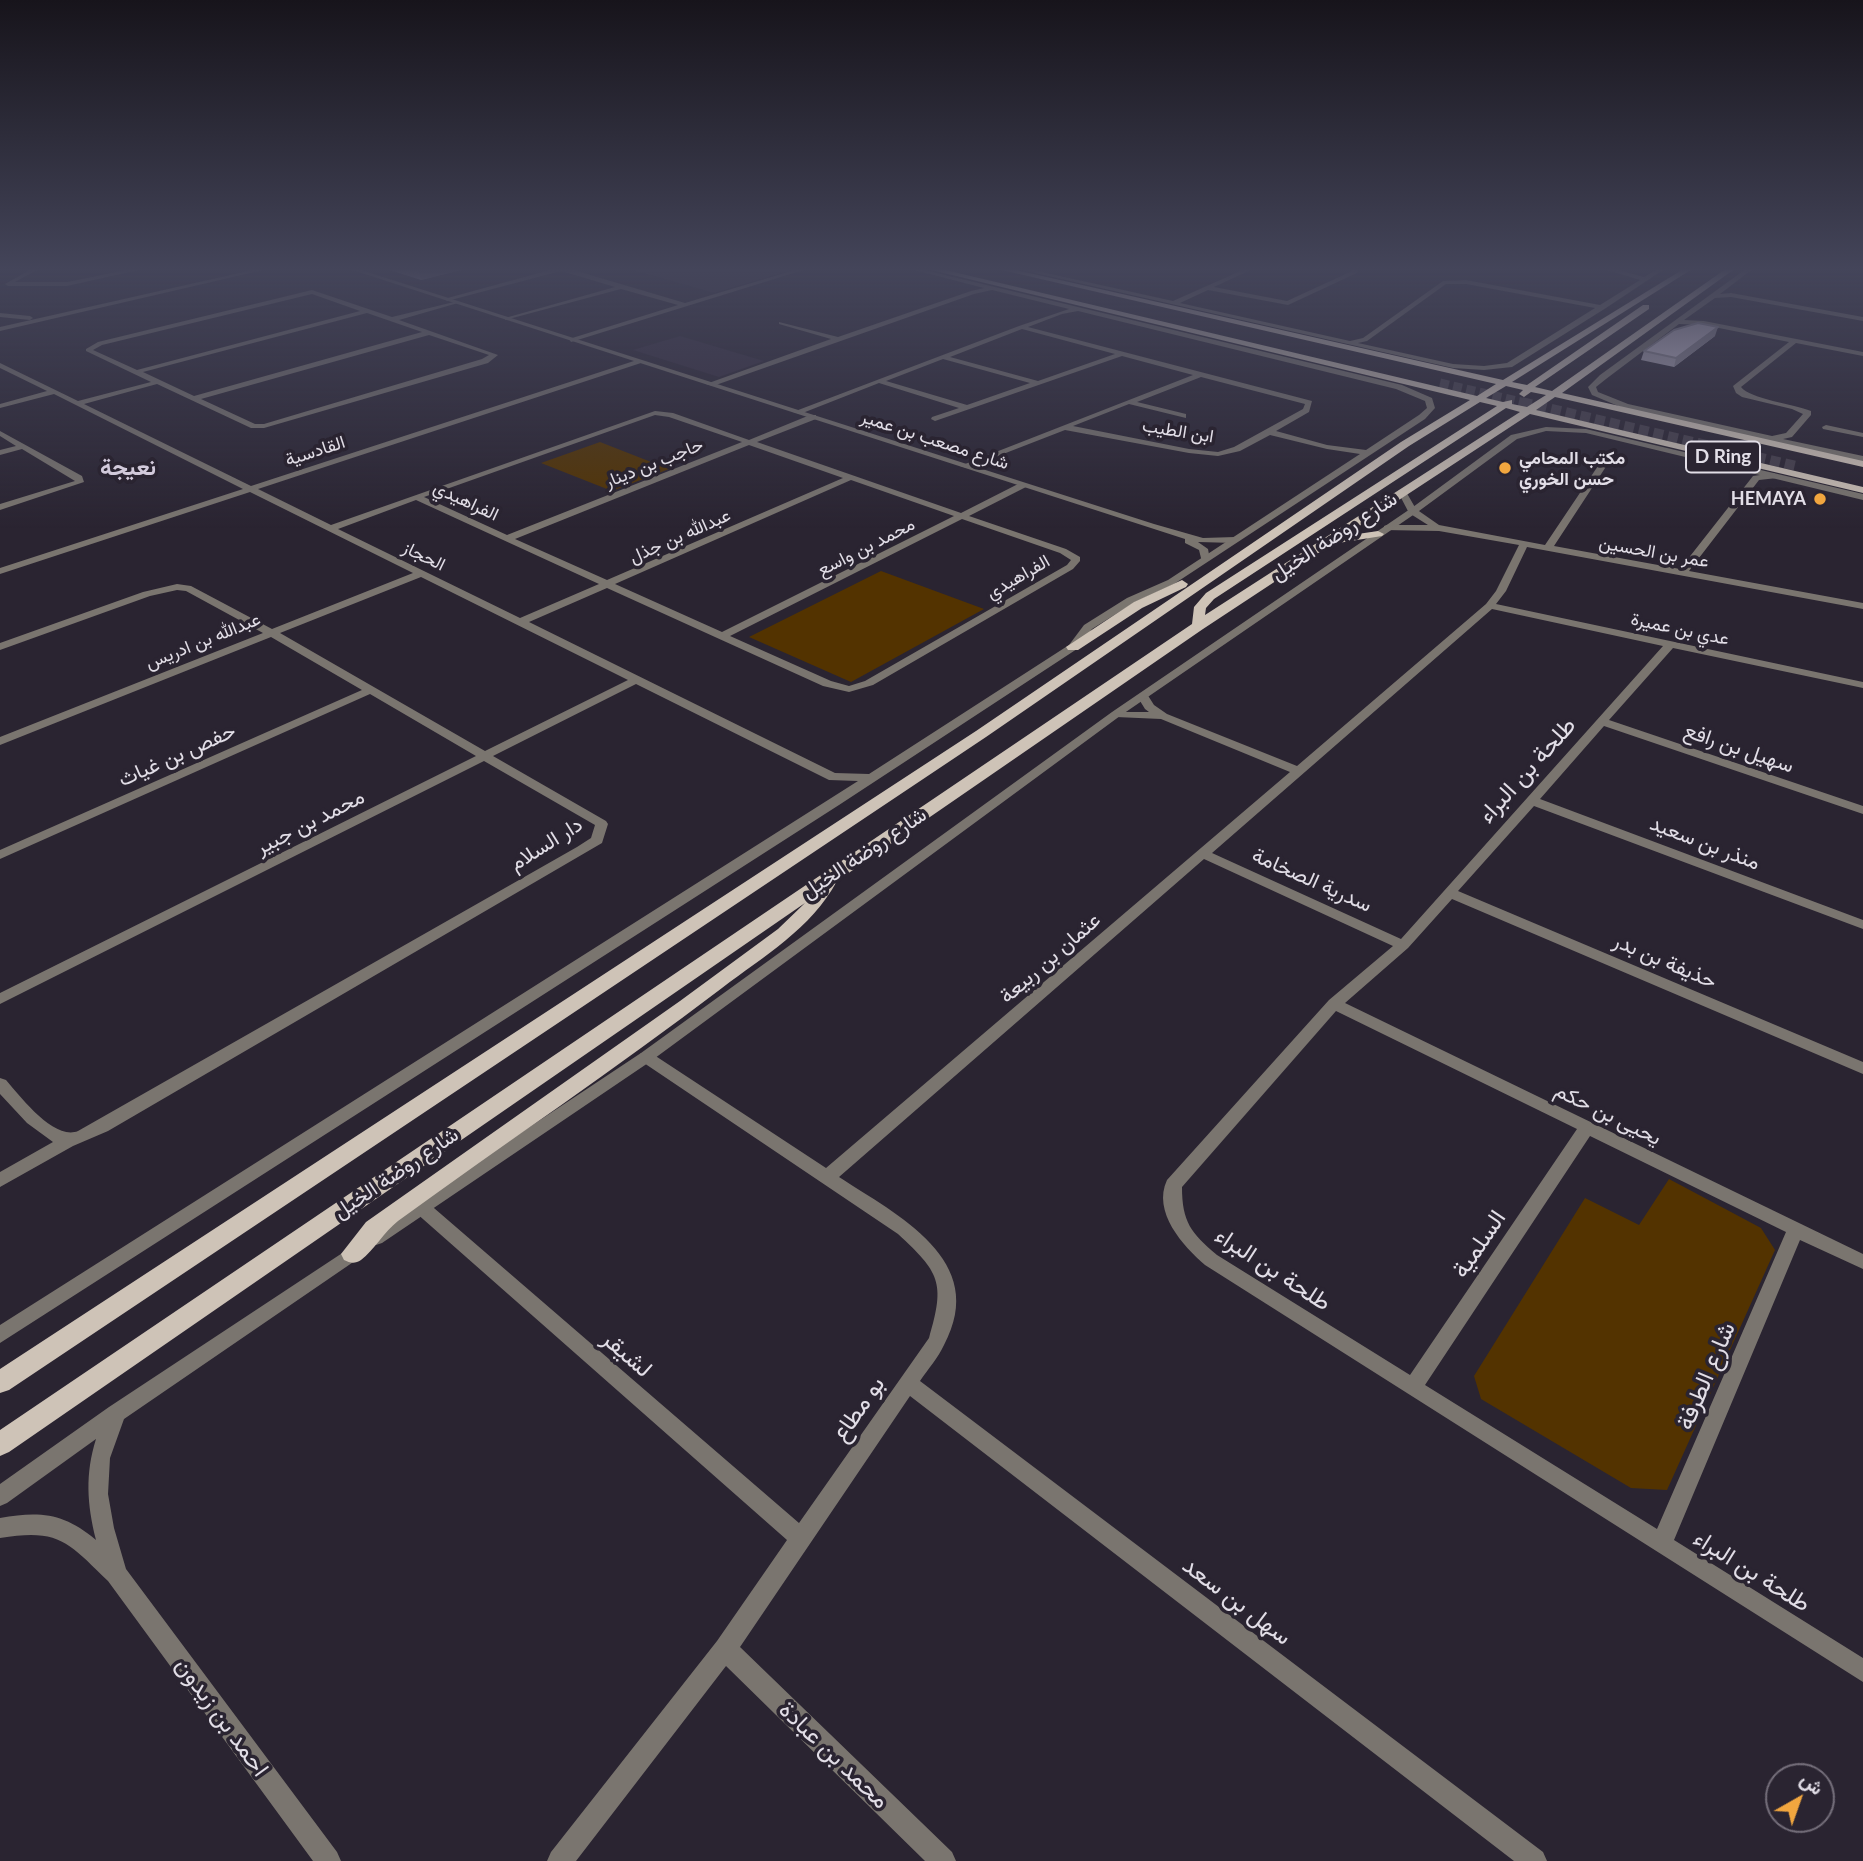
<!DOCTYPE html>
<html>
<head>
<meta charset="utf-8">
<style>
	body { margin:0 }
	#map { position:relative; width:1863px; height:1861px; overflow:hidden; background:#2a2431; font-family:Lato,Vazirmatn,sans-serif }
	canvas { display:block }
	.north { position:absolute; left:1765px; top:1763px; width:70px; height:70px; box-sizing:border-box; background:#2a2431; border:2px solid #746e7a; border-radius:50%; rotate:40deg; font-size:19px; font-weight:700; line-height:28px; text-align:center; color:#e2dee7 }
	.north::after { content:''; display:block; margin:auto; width:24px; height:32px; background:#f1a63f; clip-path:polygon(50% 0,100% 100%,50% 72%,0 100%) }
</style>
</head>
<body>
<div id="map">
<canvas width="1863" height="1861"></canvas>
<div class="north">ش</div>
</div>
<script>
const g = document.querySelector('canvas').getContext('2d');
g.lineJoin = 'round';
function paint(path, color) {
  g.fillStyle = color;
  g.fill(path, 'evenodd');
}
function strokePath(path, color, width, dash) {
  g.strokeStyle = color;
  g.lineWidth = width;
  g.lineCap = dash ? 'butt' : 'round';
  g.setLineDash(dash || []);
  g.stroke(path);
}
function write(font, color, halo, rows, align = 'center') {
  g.font = font + ' Lato,Vazirmatn,sans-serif';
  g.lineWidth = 7;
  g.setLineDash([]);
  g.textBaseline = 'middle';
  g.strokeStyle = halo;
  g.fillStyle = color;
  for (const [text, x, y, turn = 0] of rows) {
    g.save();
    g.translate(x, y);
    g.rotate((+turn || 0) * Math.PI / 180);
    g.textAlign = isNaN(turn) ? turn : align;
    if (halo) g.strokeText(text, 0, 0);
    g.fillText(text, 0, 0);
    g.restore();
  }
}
paint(new Path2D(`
	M 626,268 L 799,268 L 714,293 Z
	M 680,336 L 764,361 L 719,377 L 633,350 Z`), '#352c3e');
paint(new Path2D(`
	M 600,442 L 669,469 L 612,491 L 541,463 Z
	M 881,571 L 984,609 L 851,682 L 749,637 Z
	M 1669,1179 L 1761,1228 L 1775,1250 L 1667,1490 L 1631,1488 L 1481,1399 L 1474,1376 L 1585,1198 L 1639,1225 Z`), '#533300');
strokePath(new Path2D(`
	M 1440,383 L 1530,404`), '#46404c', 9, [9, 4.5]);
strokePath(new Path2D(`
	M 1522,402 L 1796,466`), '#46404c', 10, [10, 5]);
paint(new Path2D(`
	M 33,268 L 41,268 L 15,282 L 67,282 L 136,268 L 148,268 L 67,286 L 8,286 L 5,284 Z
	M 261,268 L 272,268 L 0,331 L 0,327 Z
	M 557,268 L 567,268 L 685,303 L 801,268 L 810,268 L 571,342 L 569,339 L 678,305 L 621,289 L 505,320 L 505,318 L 615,287 L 561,271 L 447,301 L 444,299 Z
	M 906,268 L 916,268 L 1402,385 L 1432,398 L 1435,408 L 1425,419 L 1174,584 L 1135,602 L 1092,629 L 1077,649 L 839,805 L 0,1343 L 0,1325 L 858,781 L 829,780 L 636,684 L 493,756 L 606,821 L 608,824 L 602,843 L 108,1131 L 73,1146 L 0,1187 L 0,1172 L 53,1142 L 27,1123 L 0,1094 L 0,1078 L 6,1080 C 20,1096 54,1141 78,1131 L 577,847 L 591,838 L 595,825 L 484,761 L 0,1004 L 0,993 L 476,756 L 370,694 L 0,859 L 0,850 L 362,690 L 271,637 L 0,745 L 0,737 L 263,633 L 186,591 L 177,590 L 150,596 L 0,650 L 0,643 L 143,592 L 177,584 L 191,586 L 272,629 L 413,573 L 250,492 L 0,574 L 0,568 L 243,489 L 54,394 L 0,408 L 0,404 L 47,391 L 0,368 L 0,363 L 78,401 L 151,382 L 86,351 L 86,349 L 98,342 L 312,290 L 392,317 L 458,301 L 458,303 L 399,320 L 498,355 L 488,363 L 264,428 L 251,428 L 157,384 L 84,404 L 251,486 L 637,360 L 644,362 L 258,489 L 331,525 L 655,411 L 673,413 L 749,440 L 810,415 L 816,415 L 816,419 L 757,442 L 961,513 L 1020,483 L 1026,483 L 1026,487 L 969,516 L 1066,549 L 1080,557 L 1080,561 L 1073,569 L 873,685 L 849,692 L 823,686 L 607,588 L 529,622 L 835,773 L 869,774 L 1069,645 L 1084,625 L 1127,598 L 1168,580 L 1360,454 L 1327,449 L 1270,435 L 1240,451 L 1218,456 L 1189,453 L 1065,430 L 967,468 L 960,466 L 1193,375 L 1122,356 L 935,421 L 931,419 L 932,417 L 959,408 L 879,383 L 800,414 L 793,412 L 1019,326 L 1069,309 L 992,290 L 974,294 L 713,386 L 706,384 L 831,339 L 779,324 L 779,322 L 838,337 L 971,291 L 984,288 ZM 312,294 L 360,311 L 137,370 L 93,350 L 102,345 ZM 1078,311 L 1396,389 L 1425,401 L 1427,408 L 1419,415 L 1366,450 L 1327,445 L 1276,431 L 1309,412 L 1312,401 L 1028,327 L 1062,314 ZM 367,313 L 422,332 L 194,396 L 143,372 ZM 1022,329 L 1115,354 L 1038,381 L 950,357 ZM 429,335 L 489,355 L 482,359 L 264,424 L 255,424 L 201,399 ZM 943,359 L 1030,383 L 967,405 L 886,381 ZM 1201,377 L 1305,404 L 1303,409 L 1234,447 L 1218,452 L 1189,449 L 1073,426 L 1129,404 L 1186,418 L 1186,414 L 1137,402 ZM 655,415 L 669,417 L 742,442 L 507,535 L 424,497 ZM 749,445 L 843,478 L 607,580 L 515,539 ZM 851,480 L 954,516 L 722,632 L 615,584 ZM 416,500 L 599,584 L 520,618 L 338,529 ZM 962,519 L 1060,553 L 1071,560 L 1067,565 L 865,681 L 849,686 L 831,681 L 730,636 ZM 421,577 L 628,680 L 485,751 L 280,633 Z
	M 1013,268 L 1024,268 L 1173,301 L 1247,268 L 1255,268 L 1214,287 L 1287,301 L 1352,271 L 1352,268 L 1358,268 L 1357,273 L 1288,305 L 1208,290 L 1180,303 L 1350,341 L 1363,338 L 1443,281 L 1466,280 L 1600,305 L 1640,280 L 1600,268 L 1611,268 L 1644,277 L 1659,268 L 1666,268 L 1606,308 L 1512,367 L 1484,370 L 1453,368 ZM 1446,284 L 1466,284 L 1595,308 L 1507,363 L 1484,366 L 1453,364 L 1358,343 L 1367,341 Z
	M 1747,268 L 1754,268 L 1720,294 L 1731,293 L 1863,317 L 1863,321 L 1731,297 L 1715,298 L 1684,320 L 1704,321 L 1863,352 L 1863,356 L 1796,343 L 1741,387 C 1750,399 1794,404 1811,411 L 1811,415 L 1792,437 L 1783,439 L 1863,456 L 1863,462 L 1623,408 L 1592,395 L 1588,387 L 1600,375 ZM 1679,324 L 1704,325 L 1789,342 L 1733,386 L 1736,393 L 1742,397 L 1792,409 L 1803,414 L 1786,433 L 1772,436 L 1628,404 L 1598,392 L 1596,387 L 1606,379 Z
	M 0,313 L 30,316 L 33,318 L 30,320 L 0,317 Z
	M 1826,425 L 1863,433 L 1863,437 L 1823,429 L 1822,427 Z
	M 0,431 L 82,476 L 84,482 L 0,510 L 0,504 L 75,481 L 22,449 L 0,455 L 0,450 L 16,446 L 0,436 Z
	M 1602,460 L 1609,462 L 1554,546 L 1680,569 L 1753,476 L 1774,473 L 1778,476 L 1777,478 L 1759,480 L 1689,571 L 1863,603 L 1863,609 L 1527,547 L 1506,591 L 1496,604 L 1863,682 L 1863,688 L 1673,648 L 1609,720 L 1863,806 L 1863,814 L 1604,726 L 1540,799 L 1863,920 L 1863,929 L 1534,806 L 1458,891 L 1863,1062 L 1863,1074 L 1452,899 L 1408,948 L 1345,1003 L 1863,1254 L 1863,1269 L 1800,1240 L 1674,1540 L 1863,1658 L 1863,1682 L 1205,1265 C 1183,1246 1152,1212 1167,1180 L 1329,1000 L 1393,946 L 1204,859 L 839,1177 C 897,1215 990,1260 944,1345 C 938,1358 928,1369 920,1381 L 1543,1852 L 1547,1861 L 1514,1861 L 910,1396 L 740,1647 L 952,1852 L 956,1861 L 925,1861 L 726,1666 L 576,1861 L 547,1861 L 551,1852 L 717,1641 L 787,1540 L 415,1212 L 412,1207 L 415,1202 L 421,1200 L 427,1202 L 799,1523 L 929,1338 C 946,1282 939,1272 898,1234 L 641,1061 L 638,1057 L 641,1053 L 651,1053 L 826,1168 L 1290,772 L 1161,719 L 1116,717 L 1112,716 L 1112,712 L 1149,712 L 1145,709 L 1137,696 L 1143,693 L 1147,694 L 1154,705 L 1167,714 L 1297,766 L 1486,604 L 1496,591 L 1519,545 L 1439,531 L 1384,530 L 1384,526 L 1387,525 L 1428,525 L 1409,513 L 1398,492 L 1399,490 L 1405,490 L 1416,509 L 1439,525 L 1545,545 ZM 1492,609 L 1663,646 L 1401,939 L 1212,853 ZM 1336,1011 L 1577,1129 L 1410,1375 L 1217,1255 C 1191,1233 1182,1222 1182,1187 ZM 1590,1136 L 1786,1232 L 1657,1529 L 1425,1385 Z`), '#7a756f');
paint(new Path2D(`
	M 346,268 L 355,268 L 1154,524 L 1203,538 L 1235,537 L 1240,540 L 1235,543 L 1198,542 L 1208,549 L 1210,560 L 1202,562 L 1199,550 L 1185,543 L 1185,539 Z
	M 1546,427 L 1586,429 L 1863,494 L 1863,500 L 1586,433 L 1546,431 L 1517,439 L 1419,511 L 1120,716 L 651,1061 L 382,1243 L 376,1245 L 370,1243 L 367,1238 L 370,1233 L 641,1053 L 1112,712 L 1413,507 L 1511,435 Z
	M 359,1242 L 365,1244 L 368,1249 L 365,1254 L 124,1419 L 110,1458 L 108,1494 L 114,1528 L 126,1569 L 337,1852 L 341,1861 L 313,1861 L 108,1581 C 68,1542 59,1528 0,1538 L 0,1518 C 40,1511 64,1513 96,1540 C 87,1504 85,1474 96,1439 L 7,1503 L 0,1506 L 0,1484 L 109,1407 Z`), '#7a756f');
paint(new Path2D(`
	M 923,268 L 937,268 L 1477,396 L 1496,384 L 993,268 L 1007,268 L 1503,380 L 1685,268 L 1694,268 L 1512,382 L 1527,385 L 1643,305 L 1649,305 L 1649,309 L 1535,387 L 1552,391 L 1727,268 L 1736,268 L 1562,393 L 1863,461 L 1863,467 L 1555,397 L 1536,410 L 1863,487 L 1863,493 L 1530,414 L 1344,536 L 1378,531 L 1384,534 L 1382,536 L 1332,544 L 1203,629 L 837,881 C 811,929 764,956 722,988 C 616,1069 505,1143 398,1221 C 384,1232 374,1250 361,1260 C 355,1264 350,1263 344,1260 L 341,1254 L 366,1222 L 680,1001 L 778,929 L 805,903 L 9,1452 L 0,1456 L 0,1430 L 1192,624 L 1194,607 L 1206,593 L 1497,406 L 1480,402 L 1409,446 L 986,737 L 9,1390 L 0,1393 L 0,1369 L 976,731 L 1401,442 L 1470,400 ZM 1506,386 L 1523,390 L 1519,394 L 1524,397 L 1531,392 L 1546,395 L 1527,407 L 1512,404 L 1512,400 L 1503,402 L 1486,398 ZM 1506,408 L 1520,412 L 1205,615 L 1206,608 L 1214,599 Z
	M 1182,580 L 1188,584 L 1186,587 L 1142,608 L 1078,650 L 1068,650 L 1066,647 L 1134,602 Z`), '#cec3b7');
paint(new Path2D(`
	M 383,268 L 469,268 L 421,280 Z
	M 1715,336 L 1674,367 L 1641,360 L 1644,351 Z`), '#b4acbb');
paint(new Path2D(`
	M 418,268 L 469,268 L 421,280 Z
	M 1718,327 L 1715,336 L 1674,367 L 1676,358 Z`), '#928c98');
const building = new Path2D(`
	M 1698,323 L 1718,327 L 1676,358 L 1644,351 L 1674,330 Z`);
paint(building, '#d1c8d9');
strokePath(building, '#928c98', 2);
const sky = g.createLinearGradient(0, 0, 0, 529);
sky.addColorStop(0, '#17141b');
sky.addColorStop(0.51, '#44455a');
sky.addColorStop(1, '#44455a00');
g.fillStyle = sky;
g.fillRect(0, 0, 1863, 529);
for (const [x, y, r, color] of [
	[1505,468,7,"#f1a63f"],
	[1820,499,7,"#f1a63f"]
]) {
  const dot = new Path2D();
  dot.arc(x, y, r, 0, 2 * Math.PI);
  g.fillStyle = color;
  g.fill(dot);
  strokePath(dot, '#2a2431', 2.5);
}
write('18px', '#e2dee7', '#2a2431', [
	["ابن الطيب",1178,431,9],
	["شارع مصعب بن عمير",935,440,18],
	["القادسية",315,451,-18],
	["حاجب بن دينار",654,463,-22],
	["الفراهيدي",466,501,25],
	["عبدالله بن جذل",680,536,-24],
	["محمد بن واسع",866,547,-27],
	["عمر بن الحسين",1654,552,10],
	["الحجاز",424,556,26],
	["الفراهيدي",1018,577,-30],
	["عدي بن عميرة",1680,629,12],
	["عبدالله بن ادريس",203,641,-22]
]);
write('bold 18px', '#e2dee7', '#2a2431', [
	["مكتب المحامي",1519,458],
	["حسن الخوري",1519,479],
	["HEMAYA",1806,499,"right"]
], 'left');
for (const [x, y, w] of [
	[1723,457,74]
]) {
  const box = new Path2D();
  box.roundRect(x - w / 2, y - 15.5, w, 31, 5);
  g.fillStyle = '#2a2431';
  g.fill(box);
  strokePath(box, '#e2dee7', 2);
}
write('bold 19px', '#e2dee7', null, [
	["D Ring",1723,457]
]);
write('21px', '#e2dee7', '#2a2431', [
	["شارع روضة الخيل",1334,536,-33],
	["سهيل بن رافع",1739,748,19],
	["حفص بن غياث",177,755,-24],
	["محمد بن جبير",310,822,-27],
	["منذر بن سعيد",1705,843,21],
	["دار السلام",546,844,-32],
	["شارع روضة الخيل",864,853,-34],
	["سدرية الصخامة",1312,880,24],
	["عثمان بن ربيعة",1050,958,-41],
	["حذيفة بن بدر",1665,961,23],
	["يحيى بن حكم",1608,1114,26],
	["شارع روضة الخيل",396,1173,-34]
]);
write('bold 23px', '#d2cadb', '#2a2431', [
	["نعيجة",128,468]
]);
write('24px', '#e2dee7', '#2a2431', [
	["طلحة بن البراء",1527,770,-48],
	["السلمية",1479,1244,-56],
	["طلحة بن البراء",1273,1269,33],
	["لشيقر",627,1354,41],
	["شارع الطرفة",1706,1376,-67],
	["بو مطاع",858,1409,-55],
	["طلحة بن البراء",1752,1571,32],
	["سهل بن سعد",1237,1601,37],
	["احمد بن زيدون",222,1717,54],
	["محمد بن عبادة",834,1755,44]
]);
</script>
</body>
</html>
